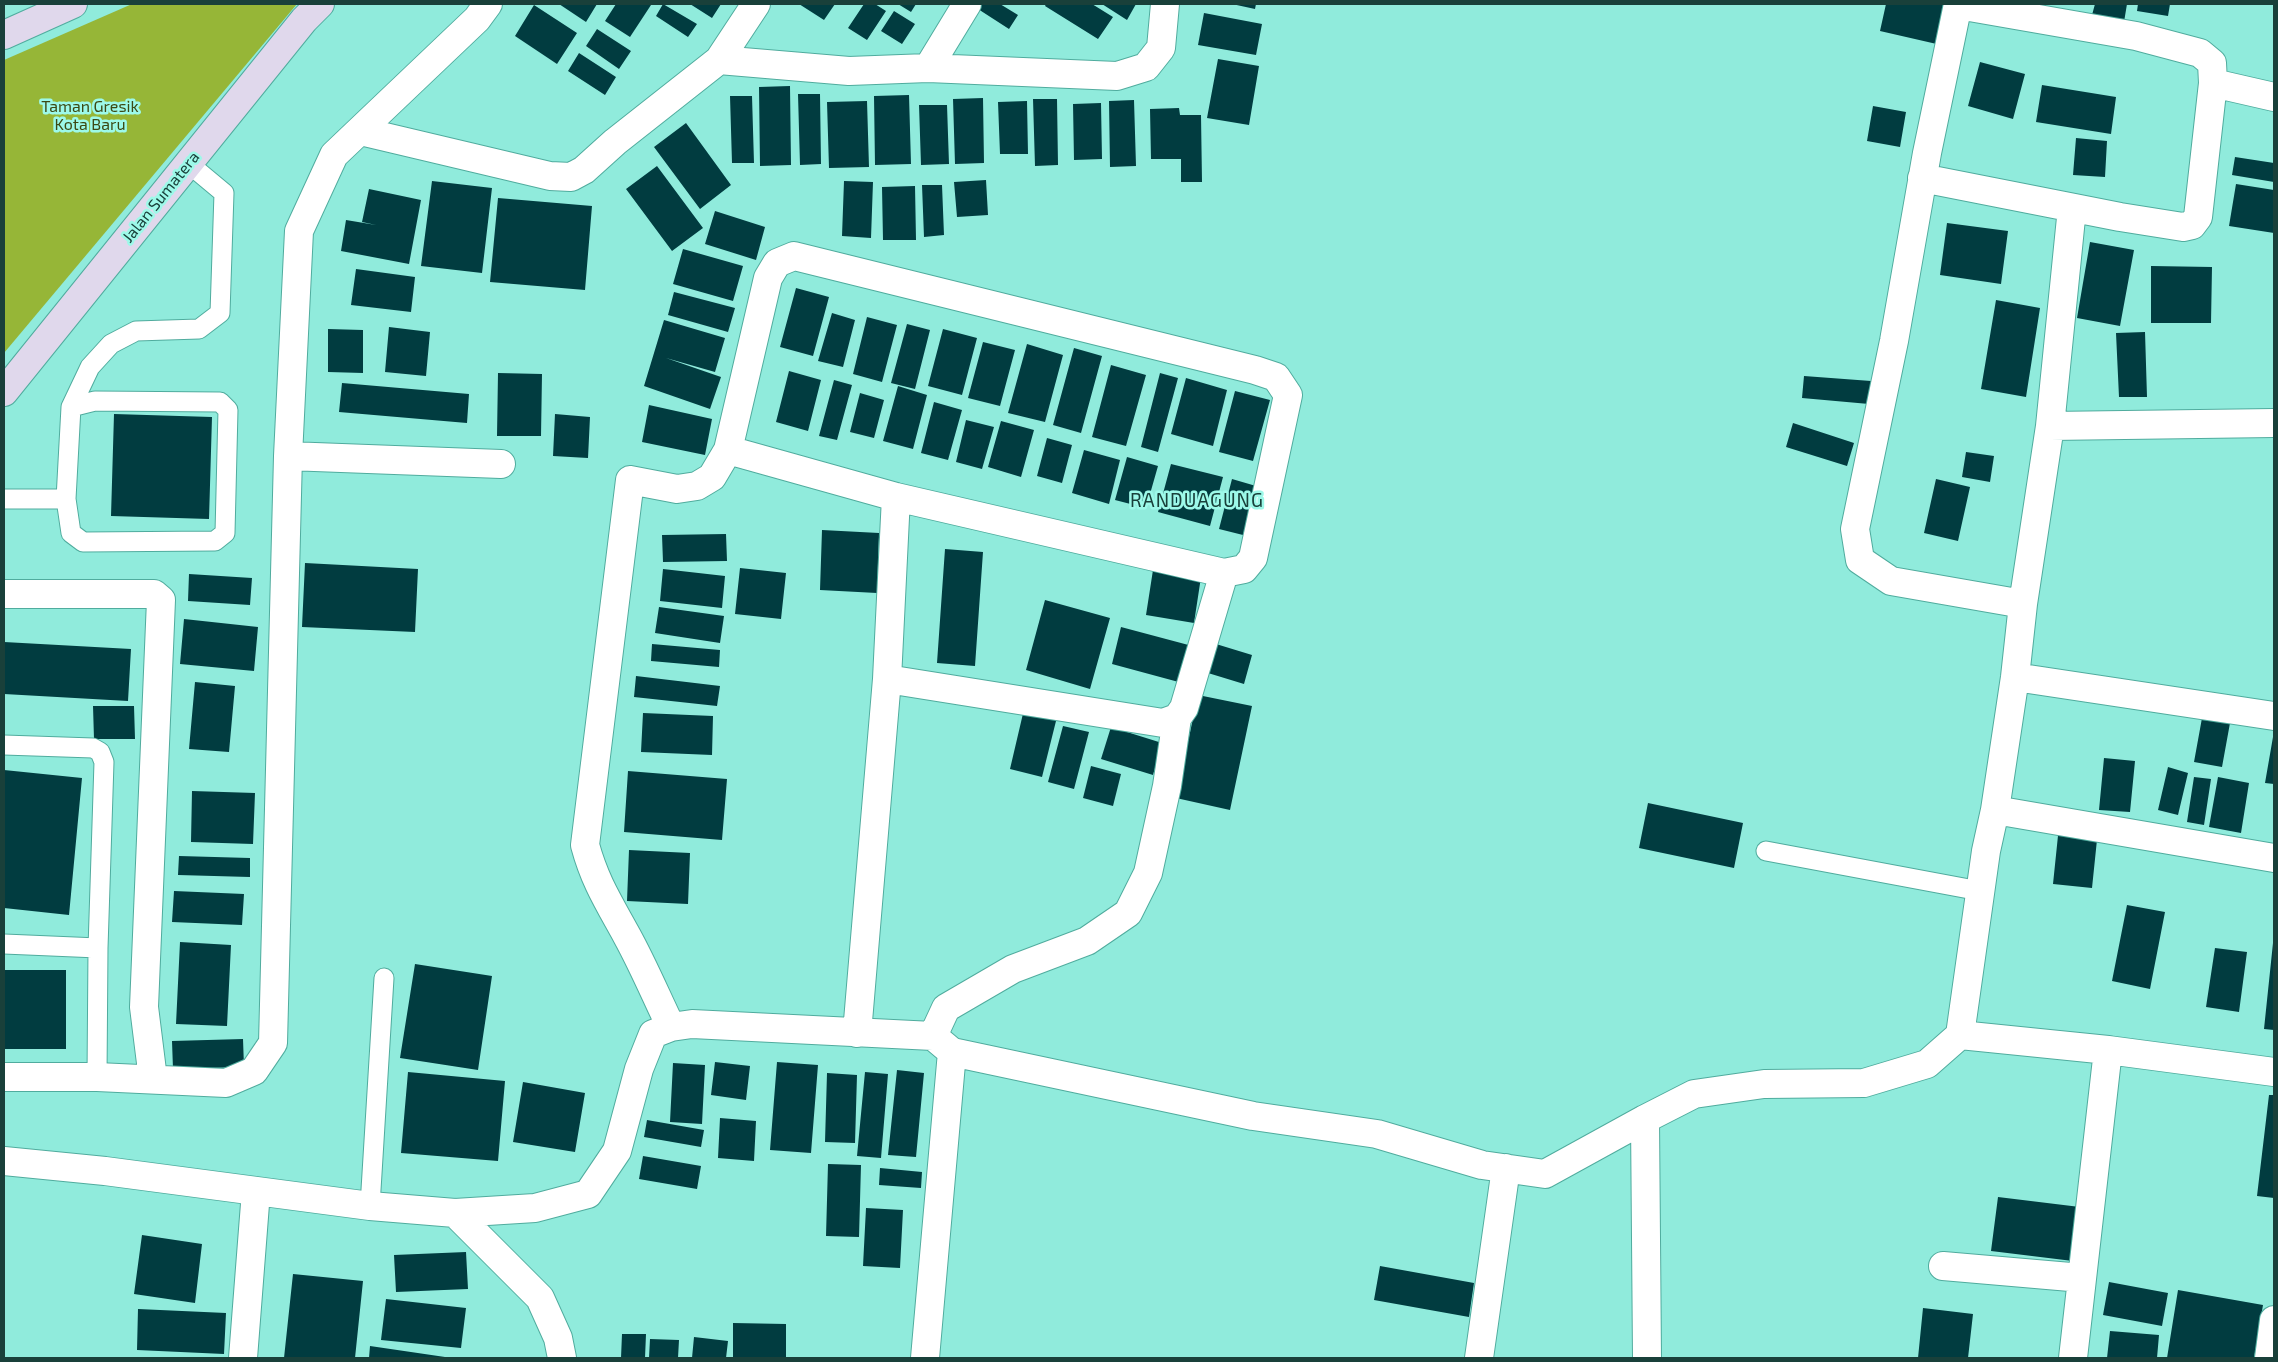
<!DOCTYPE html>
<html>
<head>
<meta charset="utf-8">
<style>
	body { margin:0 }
	#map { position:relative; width:2278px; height:1362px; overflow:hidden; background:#90ebdc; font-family:"Exo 2",sans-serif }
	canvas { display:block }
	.frame { position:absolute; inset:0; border:5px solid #19403a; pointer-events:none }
</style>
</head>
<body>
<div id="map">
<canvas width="2278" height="1362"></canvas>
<div class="frame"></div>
</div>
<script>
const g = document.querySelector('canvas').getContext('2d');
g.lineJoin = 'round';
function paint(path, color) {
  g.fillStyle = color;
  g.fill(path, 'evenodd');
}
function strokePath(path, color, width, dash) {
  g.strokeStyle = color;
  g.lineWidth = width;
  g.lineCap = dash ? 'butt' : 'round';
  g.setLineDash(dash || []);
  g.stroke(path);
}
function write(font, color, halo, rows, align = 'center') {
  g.font = font + ' "Exo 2",sans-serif';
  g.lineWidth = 5;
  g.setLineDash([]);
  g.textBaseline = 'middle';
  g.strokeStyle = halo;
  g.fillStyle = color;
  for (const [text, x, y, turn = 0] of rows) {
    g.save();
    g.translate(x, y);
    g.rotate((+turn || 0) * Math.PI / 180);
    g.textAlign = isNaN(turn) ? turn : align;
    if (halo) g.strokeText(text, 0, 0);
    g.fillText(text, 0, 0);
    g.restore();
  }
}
paint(new Path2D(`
	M 132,4 L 297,4 L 4,353 L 4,60 Z`), '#96b637');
paint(new Path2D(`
	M 559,4 L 597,4 L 586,22 Z
	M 616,4 L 651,5 L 630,37 L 605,21 Z
	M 663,4 L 697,24 L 688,37 L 656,16 Z
	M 690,4 L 721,4 L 712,18 Z
	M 799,4 L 835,4 L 824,20 Z
	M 864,4 L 875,4 L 886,11 L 867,40 L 848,28 Z
	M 898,4 L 916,4 L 911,12 Z
	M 981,4 L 1000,4 L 1018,15 L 1009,29 L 978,9 Z
	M 1046,4 L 1092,4 L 1113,17 L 1098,39 L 1045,6 Z
	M 1102,4 L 1136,4 L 1127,20 Z
	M 1232,4 L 1256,4 L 1255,9 Z
	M 1886,4 L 1950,4 L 1941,45 L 1880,31 Z
	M 2095,4 L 2127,4 L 2124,22 L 2092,15 Z
	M 2138,4 L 2170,4 L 2168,16 L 2137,11 Z
	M 534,5 L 577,33 L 557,64 L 515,36 Z
	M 894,11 L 915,24 L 902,44 L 881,31 Z
	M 1204,13 L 1262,24 L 1256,55 L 1198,45 Z
	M 597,29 L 631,51 L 619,69 L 586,46 Z
	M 579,53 L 616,77 L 605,95 L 568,71 Z
	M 1218,59 L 1259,66 L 1249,125 L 1207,118 Z
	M 1980,62 L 2025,74 L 2013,119 L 1968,106 Z
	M 2042,85 L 2116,97 L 2111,134 L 2036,122 Z
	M 790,86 L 791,165 L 760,166 L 759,87 Z
	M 798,94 L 820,94 L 821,164 L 800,165 Z
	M 909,95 L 911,164 L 875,165 L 874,96 Z
	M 730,96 L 752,96 L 754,163 L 732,163 Z
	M 983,98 L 984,163 L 955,164 L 953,99 Z
	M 1033,99 L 1057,99 L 1058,165 L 1035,166 Z
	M 1134,100 L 1136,166 L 1110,167 L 1109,101 Z
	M 867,101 L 869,167 L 829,168 L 827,102 Z
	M 1027,101 L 1028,154 L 1000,154 L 998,102 Z
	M 1101,103 L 1102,159 L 1074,160 L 1073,104 Z
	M 919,105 L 947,105 L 949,164 L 921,165 Z
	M 1873,106 L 1906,112 L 1900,147 L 1867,141 Z
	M 1179,108 L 1180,115 L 1201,115 L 1202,182 L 1181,182 L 1181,159 L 1151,159 L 1150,109 Z
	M 686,123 L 731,185 L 700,209 L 654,147 Z
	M 2076,138 L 2107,141 L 2105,177 L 2073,175 Z
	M 2235,157 L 2274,163 L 2274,182 L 2232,175 Z
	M 657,166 L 703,228 L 672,251 L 626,189 Z
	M 986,180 L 988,215 L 957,217 L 954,182 Z
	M 432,181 L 492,188 L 482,273 L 421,266 Z
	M 844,181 L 873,182 L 871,238 L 842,236 Z
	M 2236,184 L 2274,190 L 2274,233 L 2229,226 Z
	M 922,185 L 942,185 L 944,235 L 924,237 Z
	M 915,186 L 916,240 L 883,240 L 882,187 Z
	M 369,189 L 421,200 L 409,264 L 341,251 L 346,220 L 376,225 L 362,222 Z
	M 498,198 L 592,206 L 585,290 L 490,282 Z
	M 715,211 L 765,227 L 756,260 L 705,244 Z
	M 1947,223 L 2008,231 L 2001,284 L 1940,275 Z
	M 2090,242 L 2134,250 L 2120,326 L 2077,318 Z
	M 683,249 L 743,266 L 733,301 L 673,284 Z
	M 2151,266 L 2212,267 L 2211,323 L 2151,323 Z
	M 356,269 L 415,277 L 411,312 L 351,305 Z
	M 796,288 L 829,297 L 813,356 L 780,347 Z
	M 674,292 L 735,308 L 728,332 L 668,315 Z
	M 1996,300 L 2040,308 L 2026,397 L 1981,389 Z
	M 832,313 L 855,320 L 843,367 L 818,361 Z
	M 867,317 L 897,325 L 882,382 L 853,374 Z
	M 664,320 L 725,338 L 715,372 L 666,358 L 721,377 L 710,409 L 644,386 Z
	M 907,324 L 930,330 L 915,389 L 891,383 Z
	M 389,327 L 430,332 L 426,376 L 385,372 Z
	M 328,329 L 363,330 L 363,373 L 328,372 Z
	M 943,329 L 977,338 L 962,395 L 928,386 Z
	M 2145,332 L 2147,397 L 2119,397 L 2116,333 Z
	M 983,342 L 1015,350 L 1000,406 L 968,398 Z
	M 1027,344 L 1063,355 L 1045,422 L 1008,413 Z
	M 1074,348 L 1102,356 L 1081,433 L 1053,425 Z
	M 1111,365 L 1146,375 L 1126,446 L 1092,437 Z
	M 789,371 L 821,380 L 808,431 L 776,422 Z
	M 498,373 L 542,374 L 541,436 L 497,436 Z
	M 1160,373 L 1178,378 L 1158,452 L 1141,447 Z
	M 1804,376 L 1871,381 L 1869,404 L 1802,398 Z
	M 1186,378 L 1227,390 L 1213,446 L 1171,434 Z
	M 834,380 L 852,385 L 837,440 L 819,436 Z
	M 342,383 L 469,394 L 467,423 L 339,412 Z
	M 898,386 L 927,395 L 913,449 L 883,441 Z
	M 1235,391 L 1270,400 L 1253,461 L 1219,452 Z
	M 860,393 L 884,400 L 874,438 L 850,432 Z
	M 934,402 L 962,410 L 948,460 L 921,453 Z
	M 649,405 L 712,419 L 705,455 L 642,442 Z
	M 114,414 L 212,417 L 209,519 L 111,516 Z
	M 555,414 L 590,417 L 588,458 L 553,456 Z
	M 966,420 L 994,427 L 982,469 L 956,462 Z
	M 1001,421 L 1034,430 L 1021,477 L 988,467 Z
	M 1793,423 L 1854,443 L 1847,466 L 1786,447 Z
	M 1047,438 L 1072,445 L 1062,483 L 1037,476 Z
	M 1084,450 L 1120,460 L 1109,504 L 1072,493 Z
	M 1966,452 L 1994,456 L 1990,482 L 1962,477 Z
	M 1127,457 L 1158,466 L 1146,508 L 1115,500 Z
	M 1171,464 L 1223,477 L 1210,526 L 1158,512 Z
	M 1232,479 L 1256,486 L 1243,535 L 1219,529 Z
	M 1936,479 L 1970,487 L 1958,541 L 1924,533 Z
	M 822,530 L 879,533 L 877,593 L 820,590 Z
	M 726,534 L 727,561 L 663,562 L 662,535 Z
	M 945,549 L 983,552 L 975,666 L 937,663 Z
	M 305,563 L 418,569 L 415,632 L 302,627 Z
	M 740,568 L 786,573 L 781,619 L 735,614 Z
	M 663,569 L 725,576 L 722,608 L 660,601 Z
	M 1153,570 L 1201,577 L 1194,623 L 1146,615 Z
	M 189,574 L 252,578 L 250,605 L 188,601 Z
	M 1045,600 L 1110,618 L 1090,689 L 1026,670 Z
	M 659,607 L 724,616 L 720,643 L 655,633 Z
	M 184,619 L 258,627 L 254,671 L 180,664 Z
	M 1121,627 L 1196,647 L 1186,684 L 1112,664 Z
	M 4,642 L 131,649 L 128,701 L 4,694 Z
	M 652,644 L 720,650 L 719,667 L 651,661 Z
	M 1216,644 L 1252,655 L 1244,684 L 1208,673 Z
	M 636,676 L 720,686 L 717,706 L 634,697 Z
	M 195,682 L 235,686 L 229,752 L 189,749 Z
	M 1198,695 L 1252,706 L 1230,810 L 1176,798 Z
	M 1025,705 L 1058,713 L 1042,777 L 1010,769 Z
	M 93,706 L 134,706 L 135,739 L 94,739 Z
	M 643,713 L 713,716 L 712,755 L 641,752 Z
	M 2202,718 L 2230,723 L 2222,767 L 2194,762 Z
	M 1063,726 L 1089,732 L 1074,789 L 1048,782 Z
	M 1111,727 L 1162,743 L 1153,775 L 1101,759 Z
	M 2273,737 L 2274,737 L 2274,784 L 2265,783 Z
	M 2104,758 L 2135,761 L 2130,812 L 2099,810 Z
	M 1091,766 L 1121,774 L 1113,806 L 1083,798 Z
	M 2168,767 L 2188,773 L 2178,815 L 2158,810 Z
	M 4,770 L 82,778 L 69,915 L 4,908 Z
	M 628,771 L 727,779 L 722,840 L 624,832 Z
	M 2194,777 L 2211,779 L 2204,825 L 2187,822 Z
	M 2218,777 L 2249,783 L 2241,833 L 2209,827 Z
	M 192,791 L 255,793 L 253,844 L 191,842 Z
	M 1648,803 L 1743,823 L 1734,868 L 1639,848 Z
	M 2059,826 L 2098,830 L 2092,888 L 2053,884 Z
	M 629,850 L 690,853 L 688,904 L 627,901 Z
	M 179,856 L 250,858 L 250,877 L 178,875 Z
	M 174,891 L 244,894 L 242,925 L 172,922 Z
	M 2127,905 L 2165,912 L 2150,989 L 2112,981 Z
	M 180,942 L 231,945 L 227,1026 L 176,1024 Z
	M 2273,943 L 2274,943 L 2274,1030 L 2264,1029 Z
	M 2215,948 L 2247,952 L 2239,1012 L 2206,1007 Z
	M 415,964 L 492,976 L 478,1070 L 400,1058 Z
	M 4,970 L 66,970 L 66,1049 L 4,1049 Z
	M 243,1039 L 244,1067 L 173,1069 L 172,1041 Z
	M 715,1062 L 750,1066 L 746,1100 L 711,1095 Z
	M 777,1062 L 818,1065 L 811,1153 L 770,1150 Z
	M 673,1063 L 705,1065 L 702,1124 L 670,1122 Z
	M 897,1070 L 924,1073 L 916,1157 L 888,1155 Z
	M 408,1072 L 505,1081 L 498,1161 L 401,1153 Z
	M 865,1072 L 888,1074 L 881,1158 L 857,1156 Z
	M 827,1073 L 857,1075 L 855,1143 L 825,1142 Z
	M 523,1082 L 585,1093 L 575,1152 L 513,1142 Z
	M 2269,1095 L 2274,1095 L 2274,1198 L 2257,1196 Z
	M 720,1118 L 756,1121 L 754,1161 L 718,1158 Z
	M 647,1120 L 704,1130 L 701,1147 L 644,1137 Z
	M 643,1156 L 701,1166 L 697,1189 L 639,1179 Z
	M 828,1164 L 861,1165 L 859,1237 L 826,1236 Z
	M 880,1168 L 922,1172 L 921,1188 L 879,1185 Z
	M 1998,1197 L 2088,1208 L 2081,1262 L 1991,1251 Z
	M 866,1208 L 903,1210 L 900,1268 L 863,1266 Z
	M 142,1235 L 202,1244 L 195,1303 L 134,1294 Z
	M 466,1252 L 468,1289 L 396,1292 L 394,1255 Z
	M 1380,1266 L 1474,1283 L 1469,1317 L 1374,1300 Z
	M 293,1274 L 363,1281 L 355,1358 L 284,1358 Z
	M 2109,1282 L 2168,1293 L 2162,1326 L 2103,1315 Z
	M 2178,1290 L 2263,1305 L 2254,1358 L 2167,1358 Z
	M 386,1299 L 466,1308 L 461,1348 L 381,1340 Z
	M 1923,1308 L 1973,1314 L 1968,1358 L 1918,1358 Z
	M 138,1309 L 226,1313 L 224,1354 L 137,1350 Z
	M 733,1323 L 786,1324 L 786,1358 L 733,1358 Z
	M 2110,1331 L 2159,1335 L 2157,1358 L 2107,1358 Z
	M 622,1334 L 646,1334 L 645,1358 L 621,1358 Z
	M 694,1337 L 728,1341 L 726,1358 L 692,1358 Z
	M 650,1339 L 679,1340 L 678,1358 L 649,1358 Z
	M 370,1346 L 445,1357 L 445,1358 L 369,1358 Z`), '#013c40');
const service = new Path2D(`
	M 4,499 L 66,499 L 71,407 L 90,367 L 111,344 L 136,331 L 199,329 L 220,313 L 224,193 L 188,163
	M 66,499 L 71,533 L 83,542 L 215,541 L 225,533 L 228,410 L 220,402 L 95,401 L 71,407
	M 4,745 L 93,748 L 100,752 L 104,762 L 98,948 L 97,1077
	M 1766,851 L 1980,891
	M 4,944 L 98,948
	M 370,1206 L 384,978`);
const minor = new Path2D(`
	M 1958,4 L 1927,153 L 1894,341 L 1855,529 L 1860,560 L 1891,581 L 2023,604
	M 1958,5 L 2136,36 L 2200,53 L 2212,63 L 2213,83 L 2274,97
	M 719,60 L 849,71 L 928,68 L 1117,76 L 1146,67 L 1161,48 L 1165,4
	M 928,68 L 967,4
	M 360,131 L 550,176 L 571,177 L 584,170 L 615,142 L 719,60 L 756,4
	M 1922,178 L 2120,217 L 2183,227 L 2192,225 L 2198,217 L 2213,83
	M 2072,208 L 2050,426 L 2274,423
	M 288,456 L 501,464
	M 4,594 L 154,594 L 161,600 L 144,1007 L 153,1079
	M 2015,677 L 2274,716
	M 887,679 L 1163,723 L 1177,718 L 1184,708 L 1224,573
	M 1995,810 L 2274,858
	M 671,1027 C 656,996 643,965 627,936 C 609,903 595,882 585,845 L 630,480 L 677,489 L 697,486 L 712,477 L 728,450 L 768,278 L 777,263 L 794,256 L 1255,370 L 1276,377 L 1288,395 L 1253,558 L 1244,569 L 1224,573 L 896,497 L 728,450
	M 857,1033 L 887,679 L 896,497
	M 1960,1035 L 2108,1050 L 2274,1072
	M 933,1036 L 946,1008 L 1013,969 L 1087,941 L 1128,913 L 1148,873 L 1167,786 L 1177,718
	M 952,1052 L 1253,1116 L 1377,1134 L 1482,1165 L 1545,1174 L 1645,1119 L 1694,1094 L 1764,1084 L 1864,1083 L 1927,1064 L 1960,1035 L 1986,851 L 1995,810 L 2015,677 L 2023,604 L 2050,426
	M 4,1077 L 97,1077 L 226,1083 L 254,1071 L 273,1043 L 288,456 L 299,231 L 334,155 L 477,19 L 488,4
	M 1645,1119 L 1647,1358
	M 4,1161 L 105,1171 L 370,1206 L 455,1213 L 535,1208 L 588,1194 L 617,1151 L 639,1069 L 653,1034 L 671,1027 L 692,1024 L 933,1036 L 952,1052 L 925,1358
	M 455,1213 L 540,1298 L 558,1338 L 562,1358
	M 1943,1266 L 2082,1278
	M 243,1358 L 256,1191
	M 1479,1358 L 1506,1168
	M 2073,1358 L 2108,1050
	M 2269,1358 L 2274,1320`);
const secondary = new Path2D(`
	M 4,35 L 73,4
	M 4,392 L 304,20 L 320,4`);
strokePath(service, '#50ac9e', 21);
strokePath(minor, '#50ac9e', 30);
strokePath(secondary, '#50ac9e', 30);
strokePath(service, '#fff', 19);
strokePath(minor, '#fff', 28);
strokePath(secondary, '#e0d8ec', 28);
write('16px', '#3b4913', '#9df9e9', [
	["Taman Gresik",90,107],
	["Kota Baru",90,125]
]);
write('16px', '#19403a', '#9df9e9', [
	["Jalan Sumatera",161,197,-51]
]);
g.letterSpacing = '1px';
write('19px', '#19403a', '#9df9e9', [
	["RANDUAGUNG",1197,501]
]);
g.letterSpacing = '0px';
</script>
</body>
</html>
